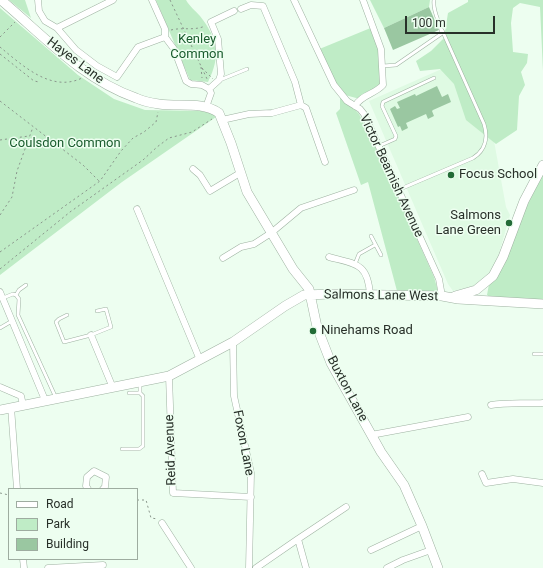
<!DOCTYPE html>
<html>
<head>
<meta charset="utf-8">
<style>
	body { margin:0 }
	#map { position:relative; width:543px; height:568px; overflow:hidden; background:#edfef0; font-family:Roboto,sans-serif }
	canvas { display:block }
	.legend { position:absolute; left:8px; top:488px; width:130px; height:72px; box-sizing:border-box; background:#edfef0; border:1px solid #9eaca0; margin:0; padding:5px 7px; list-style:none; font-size:12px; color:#283029 }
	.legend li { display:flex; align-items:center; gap:8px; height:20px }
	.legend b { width:20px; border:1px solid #9eaca0 }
	.scale { position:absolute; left:405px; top:16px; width:90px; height:18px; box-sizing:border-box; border:2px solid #283029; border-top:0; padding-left:5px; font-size:12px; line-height:14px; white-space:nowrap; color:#283029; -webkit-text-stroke:3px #edfef0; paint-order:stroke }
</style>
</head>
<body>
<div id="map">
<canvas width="543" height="568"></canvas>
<ul class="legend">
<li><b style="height:5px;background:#fff"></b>Road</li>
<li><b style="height:11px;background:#bfecc6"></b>Park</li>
<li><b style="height:11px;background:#9ac7a1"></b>Building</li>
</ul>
<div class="scale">100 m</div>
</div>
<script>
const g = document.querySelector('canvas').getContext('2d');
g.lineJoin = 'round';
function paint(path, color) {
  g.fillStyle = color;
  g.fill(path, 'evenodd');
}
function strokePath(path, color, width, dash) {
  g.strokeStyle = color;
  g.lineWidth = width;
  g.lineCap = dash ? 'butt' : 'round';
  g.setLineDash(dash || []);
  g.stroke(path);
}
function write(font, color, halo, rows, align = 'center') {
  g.font = font + ' Roboto,sans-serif';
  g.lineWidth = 3;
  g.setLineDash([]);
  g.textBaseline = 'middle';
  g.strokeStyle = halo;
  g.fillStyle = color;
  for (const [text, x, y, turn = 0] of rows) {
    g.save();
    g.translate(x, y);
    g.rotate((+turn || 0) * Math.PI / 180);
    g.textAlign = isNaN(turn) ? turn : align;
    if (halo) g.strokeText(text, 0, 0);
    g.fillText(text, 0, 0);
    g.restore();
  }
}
paint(new Path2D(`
	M 478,53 L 506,207 L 510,215 L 498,257 L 491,271 L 477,285 L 453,291 L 448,284 L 369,101 Z`), '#dffae3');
paint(new Path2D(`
	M 9,0 L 25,0 L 31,18 Z
	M 156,0 L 186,0 C 190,7 195,10 200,16 C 218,39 221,56 208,82 L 190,80 Z
	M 370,0 L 430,0 L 429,7 L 384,28 Z
	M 468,0 L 543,0 L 543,71 L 540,7 L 520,3 L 513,8 L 511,23 L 513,52 L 528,54 L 527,63 L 521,72 L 525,85 L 519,96 L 517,130 L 496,144 L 466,120 L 454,84 L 440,69 L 420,71 L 416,61 L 431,51 L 444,38 L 448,13 L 468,2 Z
	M 0,8 L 78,75 L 114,99 L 145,110 L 201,111 L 212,113 L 216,117 L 122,182 L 0,275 Z
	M 373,27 L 381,49 L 383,85 L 360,99 L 341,94 L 359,114 L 373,141 L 434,277 L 438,291 L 397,291 L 368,182 L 361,185 L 336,113 L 340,109 L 340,93 L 317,50 Z
	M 543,173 L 543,300 L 490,297 L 487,295 L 489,284 Z`), '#bfecc6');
paint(new Path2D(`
	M 429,7 L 439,30 L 393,50 L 384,28 Z
	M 437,86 L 442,97 L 448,94 L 451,102 L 433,110 L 432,111 L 434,116 L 428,119 L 426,114 L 406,123 L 408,128 L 402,131 L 400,126 L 398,127 L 390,109 L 395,106 L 397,109 L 400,108 L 397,102 L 415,94 L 416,96 Z`), '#9ac7a1');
const lane = new Path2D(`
	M 383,66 L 396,65 L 441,34 C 443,25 432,14 434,0
	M 220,80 L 247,69
	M 379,146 L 395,139 L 396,136 L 382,106 L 383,102 L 434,78
	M 398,190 L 473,158 C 486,150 488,137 484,124 L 442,30
	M 371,236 L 381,255
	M 355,264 L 359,254 L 375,245
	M 16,295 L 19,290 L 26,285
	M 3,298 L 13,294 L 16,295 L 19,299 L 18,315 L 56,398
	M 67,315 L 59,319 L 56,322 L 64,342 L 91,335 L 111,327 L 106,309 L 97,311
	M 0,328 L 12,321
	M 534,354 L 543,354
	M 129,393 L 140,393
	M 122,449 L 139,449 L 143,446 L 143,396 L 140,393 L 140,384`);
const street = new Path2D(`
	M 38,0 L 39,11 L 45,21 L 57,28 L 76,50 L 97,66 L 117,77 L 138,47 L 165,37
	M 152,0 L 165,29 L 165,37 L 174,49 L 186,81 L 191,84 L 202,85 L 209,89 L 211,93 L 206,107
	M 294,0 L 334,85 L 347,101 L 360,109 L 364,114 L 439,279 L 442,296
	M 241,9 L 251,5 L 263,6 L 295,82 L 301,105
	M 57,28 L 113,0
	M 209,89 L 219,80 L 221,74 L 218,39 L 211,22 L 234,11
	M 355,106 C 361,95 375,94 383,85 L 381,49 L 363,0
	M 222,120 L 249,114 L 272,113 L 301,105 L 306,108 L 325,162
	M 193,169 L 200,175 L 210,191 L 240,173
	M 137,209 L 200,360
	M 329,257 C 356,264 368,263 370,295
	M 223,258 L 241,247 L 254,244 L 271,233 L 301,208 L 354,190
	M 0,292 L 45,400
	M 91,335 L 113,388
	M 233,342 L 234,396 L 251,473 L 249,568
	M 169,376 L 173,493 L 251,497
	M 0,387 L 21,396 L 23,405
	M 491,405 C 508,402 526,404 543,403
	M 11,407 L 17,489
	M 371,435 L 468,417
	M 482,474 L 486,483 L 513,479 L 543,483
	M 88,489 L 86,486 L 87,477 L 94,471 L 106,477 L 105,487 L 103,489
	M 162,523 L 191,568
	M 371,550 L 422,526
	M 23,559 L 24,568
	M 48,568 L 103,565
	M 256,568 L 298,539
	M 306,568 L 298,539 L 346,507
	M 387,568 L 403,560 L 431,550`);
const secondary = new Path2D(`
	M 1,0 C 44,36 82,79 136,98 C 143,101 151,103 159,104 C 179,107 202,101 219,113 L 231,143 L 247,192 L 293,269 L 309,289 L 317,327 L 331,363 L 381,452 L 404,485 L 422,526 L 438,568
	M 455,296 L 476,290 L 493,276 L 503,257 L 524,201 L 543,165
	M 0,410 L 169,376 L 233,342 L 285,306 L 304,295 L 333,294 L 442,296 L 458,299 L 543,304`);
strokePath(lane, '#9eb2a1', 4);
strokePath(street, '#9eb2a1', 7);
strokePath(secondary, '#9eb2a1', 10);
strokePath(new Path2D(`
	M 170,0 L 208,81
	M 171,30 C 183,27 194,31 205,26
	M 0,37 L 15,22
	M 0,47 C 22,65 51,93 82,78
	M 0,54 L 34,81 L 39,82
	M 201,67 L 202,78
	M 202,68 L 213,79
	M 0,101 L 83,165 L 99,181
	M 0,140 L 29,136
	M 0,215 L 12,197 L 17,171 L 33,127
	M 0,252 L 100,181 L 121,151 L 133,138 L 144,132 L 156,122 L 158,112
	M 0,269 L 70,212 L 143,160 L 157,147 L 169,138 L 192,132 L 212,119
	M 0,493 L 9,495
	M 137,500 L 146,500 L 151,518 L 158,519`), '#8a968c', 1, [2, 3]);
strokePath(lane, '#fff', 3);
strokePath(street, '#fff', 6);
strokePath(secondary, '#fff', 9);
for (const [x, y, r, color] of [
	[451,175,4,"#236b37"],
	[509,223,4,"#236b37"],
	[313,331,4,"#236b37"]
]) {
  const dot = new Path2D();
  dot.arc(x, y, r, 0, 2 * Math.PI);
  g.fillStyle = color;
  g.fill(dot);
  strokePath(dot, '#edfef0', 1.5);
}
write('13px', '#185b2c', '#edfef0', [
	["Kenley",197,40],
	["Common",197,55],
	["Coulsdon Common",65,144]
]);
write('13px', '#283029', '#edfef0', [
	["Hayes Lane",75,61,37],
	["Victor Beamish Avenue",391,176,65],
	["Salmons Lane West",381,296,1],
	["Buxton Lane",347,389,62],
	["Foxon Lane",243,443,79],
	["Reid Avenue",171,450,-92]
]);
write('13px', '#283029', '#edfef0', [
	["Focus School",459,175],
	["Salmons",501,216,"right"],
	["Lane Green",501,231,"right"],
	["Ninehams Road",321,331]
], 'left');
</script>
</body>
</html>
